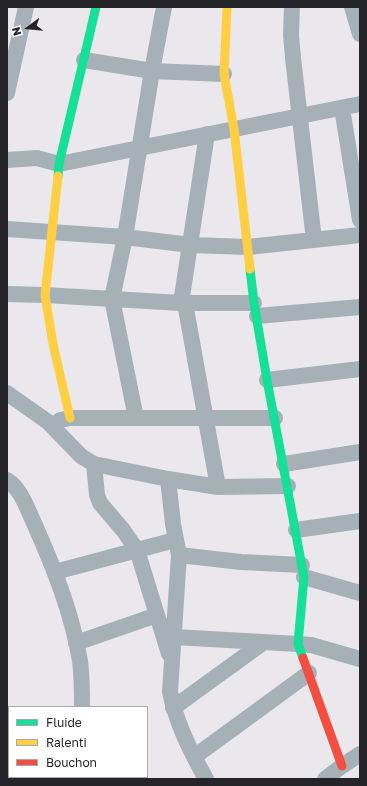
<!DOCTYPE html>
<html>
<head>
<meta charset="utf-8">
<style>
	body { margin:0 }
	#map { position:relative; width:367px; height:786px; overflow:hidden; background:#ebe8ed; font-family:"Golos Text",sans-serif }
	canvas { display:block }
	.frame { position:absolute; inset:0; border:8px solid #252428; pointer-events:none }
	.legend { position:absolute; left:8px; top:706px; width:140px; height:72px; box-sizing:border-box; background:#fff; border:1px solid #a8a7a9; margin:0; padding:5px 7px; list-style:none; font-size:12px; color:#252428 }
	.legend li { display:flex; align-items:center; gap:8px; height:20px }
	.legend b { width:20px; border:1px solid #a8a7a9 }
	.north { position:absolute; left:8px; top:8px; width:40px; height:40px; -webkit-text-stroke:3px #fff; paint-order:stroke; rotate:254deg; font-size:11px; font-weight:700; line-height:16px; text-align:center; color:#252428 }
	.north::after { content:''; display:block; margin:auto; width:14px; height:18px; background:#252428; clip-path:polygon(50% 0,100% 100%,50% 72%,0 100%) }
</style>
</head>
<body>
<div id="map">
<canvas width="367" height="786"></canvas>
<div class="frame"></div>
<ul class="legend">
<li><b style="height:5px;background:#16e098"></b>Fluide</li>
<li><b style="height:5px;background:#ffcf43"></b>Ralenti</li>
<li><b style="height:5px;background:#f24e42"></b>Bouchon</li>
</ul>
<div class="north">N</div>
</div>
<script>
const g = document.querySelector('canvas').getContext('2d');
g.lineJoin = 'round';
function strokePath(path, color, width, dash) {
  g.strokeStyle = color;
  g.lineWidth = width;
  g.lineCap = dash ? 'butt' : 'round';
  g.setLineDash(dash || []);
  g.stroke(path);
}
strokePath(new Path2D(`
	M 292,7 L 291,35 L 293,58 L 314,240
	M 352,7 L 360,34
	M 84,60 L 152,71 L 224,74
	M 7,93 L 26,7
	M 342,108 L 360,220
	M 7,160 L 37,158 L 59,164 L 360,104
	M 7,229 L 125,237 L 190,245 L 248,247 L 360,235
	M 7,294 L 45,295 L 181,303 L 254,303
	M 181,303 L 207,134
	M 185,303 L 218,487
	M 257,316 L 360,307
	M 267,380 L 360,369
	M 7,393 L 48,422 L 81,456 L 94,464 L 168,479 L 218,487 L 288,486
	M 136,418 L 112,299 L 125,237 L 152,71 L 164,7
	M 60,420 L 70,418 L 275,418
	M 94,464 L 97,495 L 100,503 L 123,530 L 137,550 L 169,654
	M 284,464 L 360,452
	M 168,479 L 173,524 L 179,555 L 170,692 C 176,723 191,752 206,779
	M 7,480 C 21,489 27,508 34,523 C 54,568 72,613 80,661 C 82,676 82,692 82,707
	M 296,530 L 360,521
	M 179,555 L 241,562 L 302,565
	M 55,572 L 175,540
	M 304,577 L 360,593
	M 174,637 L 298,644 L 311,645 L 360,659
	M 76,643 L 157,615
	M 173,708 L 264,642
	M 7,737 L 9,737
	M 194,757 L 309,673
	M 101,777 L 102,779
	M 325,779 L 342,766 L 360,754`), '#a5b1b7', 16);
strokePath(new Path2D(`
	M 58,176 L 59,164 L 96,7
	M 250,269 L 254,303 L 267,380 L 304,577 L 298,644 L 303,658`), '#16e098', 9);
strokePath(new Path2D(`
	M 227,7 L 224,74 L 234,129 L 250,269
	M 58,176 L 45,295 L 53,344 L 70,418`), '#ffcf43', 9);
strokePath(new Path2D(`
	M 303,658 L 342,766`), '#f24e42', 9);
</script>
</body>
</html>
